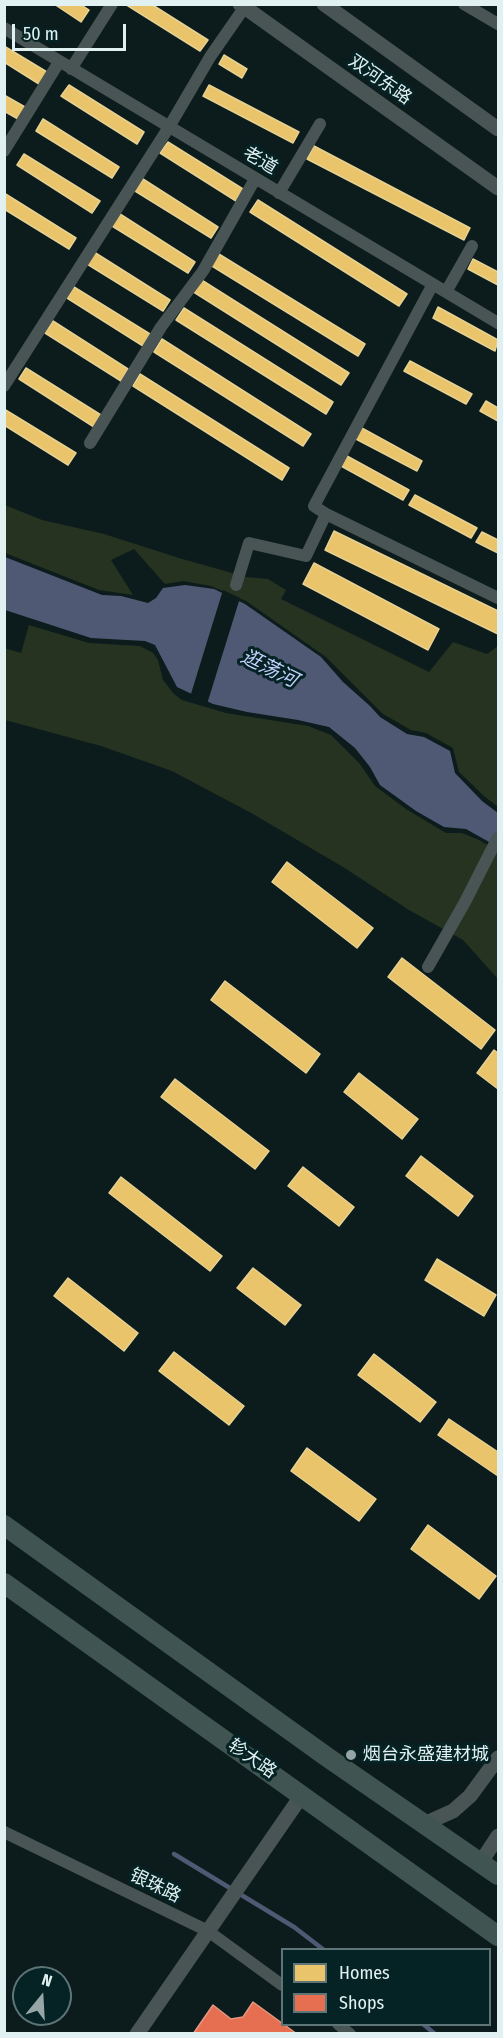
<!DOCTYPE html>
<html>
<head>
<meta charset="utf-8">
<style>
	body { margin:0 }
	#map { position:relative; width:503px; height:2038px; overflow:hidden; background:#0c1c1d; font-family:"Fira Sans Condensed",sans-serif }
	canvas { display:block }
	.frame { position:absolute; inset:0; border:6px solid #e1f1f2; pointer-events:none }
	.legend { position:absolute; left:281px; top:1948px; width:210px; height:78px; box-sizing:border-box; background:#052224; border:2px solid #5d7576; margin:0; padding:8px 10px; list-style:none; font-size:18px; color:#e1f1f2 }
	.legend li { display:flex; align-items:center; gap:12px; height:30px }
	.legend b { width:30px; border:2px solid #5d7576 }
	.north { position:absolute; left:12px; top:1966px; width:60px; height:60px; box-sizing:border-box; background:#052224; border:2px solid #5d7576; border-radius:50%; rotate:18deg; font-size:16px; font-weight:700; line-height:24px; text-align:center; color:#e1f1f2 }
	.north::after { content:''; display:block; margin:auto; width:21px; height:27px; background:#96a6a7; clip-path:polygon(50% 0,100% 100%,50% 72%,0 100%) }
	.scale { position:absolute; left:12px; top:24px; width:114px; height:27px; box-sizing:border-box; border:3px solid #e1f1f2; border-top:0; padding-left:8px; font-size:18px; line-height:21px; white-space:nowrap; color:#e1f1f2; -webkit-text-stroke:4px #052224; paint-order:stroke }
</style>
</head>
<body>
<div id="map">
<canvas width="503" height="2038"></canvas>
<div class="frame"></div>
<ul class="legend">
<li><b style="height:16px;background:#e9c46a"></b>Homes</li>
<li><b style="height:16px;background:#e76f51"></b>Shops</li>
</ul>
<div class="north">N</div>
<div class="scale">50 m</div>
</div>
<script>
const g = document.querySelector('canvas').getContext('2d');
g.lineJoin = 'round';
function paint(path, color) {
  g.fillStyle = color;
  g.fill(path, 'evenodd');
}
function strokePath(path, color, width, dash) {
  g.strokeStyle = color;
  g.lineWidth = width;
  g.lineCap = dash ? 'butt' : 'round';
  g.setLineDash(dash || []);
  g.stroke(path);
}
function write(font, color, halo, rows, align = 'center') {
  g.font = font + ' "Fira Sans Condensed","Noto Sans SC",sans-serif';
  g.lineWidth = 6;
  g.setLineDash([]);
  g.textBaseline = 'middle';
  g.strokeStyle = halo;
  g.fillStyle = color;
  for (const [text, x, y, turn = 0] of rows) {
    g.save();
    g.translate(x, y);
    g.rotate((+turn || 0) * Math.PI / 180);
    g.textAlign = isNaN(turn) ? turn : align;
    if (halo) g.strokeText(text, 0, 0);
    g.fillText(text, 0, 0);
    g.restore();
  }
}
paint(new Path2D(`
	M 5,505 L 42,520 L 104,534 L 179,558 L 246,577 L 268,579 L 286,590 L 281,599 L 429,672 L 453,642 L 487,654 L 498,646 L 498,807 L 484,796 L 459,772 L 453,748 L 426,733 L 411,730 L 383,714 L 326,657 L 246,601 L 211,586 L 183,581 L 165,584 L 134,549 L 111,560 L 133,595 L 99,590 L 5,553 Z
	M 29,625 L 89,643 L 140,646 L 153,653 L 158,660 L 163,680 L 174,694 L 182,700 L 226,713 L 308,726 L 331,735 L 360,764 L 375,786 L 406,809 L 446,833 L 462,833 L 479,840 L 498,851 L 498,979 L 463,940 L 409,910 L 343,867 L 253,814 L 172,771 L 101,746 L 5,720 L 4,648 L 21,653 Z`), '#263320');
paint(new Path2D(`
	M 5,557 L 102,595 L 121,596 L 148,603 L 156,598 L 163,588 L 185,585 L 214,589 L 245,604 L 321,657 L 343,682 L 370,706 L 380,717 L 407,734 L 424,737 L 450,751 L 455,773 L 482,801 L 498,813 L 498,847 L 466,829 L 444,827 L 416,811 L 380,785 L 370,767 L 355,748 L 329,727 L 298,720 L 247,712 L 213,704 L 177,687 L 155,645 L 145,641 L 91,638 L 5,610 Z`), '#505974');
paint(new Path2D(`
	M 223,590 L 240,598 L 207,704 L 190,697 Z`), '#0c1c1d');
const homes = new Path2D(`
	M 54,4 L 80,4 L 89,10 L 81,22 Z
	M 125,4 L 151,4 L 208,40 L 200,51 Z
	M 4,46 L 47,72 L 39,84 L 4,62 Z
	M 224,55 L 247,69 L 242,78 L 219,64 Z
	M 69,85 L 144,132 L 137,144 L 61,96 Z
	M 209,85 L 299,132 L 293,143 L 203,96 Z
	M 4,95 L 25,107 L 18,119 L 4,111 Z
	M 43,119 L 119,167 L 112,178 L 36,131 Z
	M 168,142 L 243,189 L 236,201 L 160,153 Z
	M 314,146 L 470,228 L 464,240 L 307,159 Z
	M 24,154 L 100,201 L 92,213 L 17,165 Z
	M 143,179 L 218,227 L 211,238 L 135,191 Z
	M 4,193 L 76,238 L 69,249 L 4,209 Z
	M 258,200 L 407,294 L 399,306 L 250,212 Z
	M 120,214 L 195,262 L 188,273 L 112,226 Z
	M 214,251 L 365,344 L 358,356 L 207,263 Z
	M 94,252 L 170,300 L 163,311 L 87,264 Z
	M 473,259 L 498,272 L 498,285 L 468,269 Z
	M 200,279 L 349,373 L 341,385 L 192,291 Z
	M 74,287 L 150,334 L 143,346 L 67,298 Z
	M 438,307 L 498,340 L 495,351 L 433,318 Z
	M 184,308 L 333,402 L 326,414 L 176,320 Z
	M 53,321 L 128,369 L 121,381 L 45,333 Z
	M 162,339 L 311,434 L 303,446 L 154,352 Z
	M 410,361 L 472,394 L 466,404 L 404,371 Z
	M 26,368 L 101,415 L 94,427 L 19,379 Z
	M 140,374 L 289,468 L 282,480 L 133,386 Z
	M 486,401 L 498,408 L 498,421 L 480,411 Z
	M 4,409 L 76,453 L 68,465 L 4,425 Z
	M 360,427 L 422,461 L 417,471 L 354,438 Z
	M 347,456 L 409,490 L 403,500 L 341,466 Z
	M 415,495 L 477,528 L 471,538 L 409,505 Z
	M 334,531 L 498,611 L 498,634 L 325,550 Z
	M 482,532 L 498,540 L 498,553 L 476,542 Z
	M 314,563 L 439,629 L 428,650 L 303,584 Z
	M 287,862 L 373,928 L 357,948 L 272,882 Z
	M 402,958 L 495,1030 L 481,1049 L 388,977 Z
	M 225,981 L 320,1054 L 306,1073 L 211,1000 Z
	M 494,1050 L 498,1053 L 498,1089 L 477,1073 Z
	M 359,1073 L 418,1119 L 402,1139 L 344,1092 Z
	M 175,1079 L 269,1151 L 255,1169 L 161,1097 Z
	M 421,1156 L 473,1196 L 458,1216 L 406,1176 Z
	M 303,1167 L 354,1207 L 339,1226 L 288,1186 Z
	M 121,1177 L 222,1256 L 210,1271 L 109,1193 Z
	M 437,1259 L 496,1295 L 484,1316 L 425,1280 Z
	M 253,1268 L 301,1305 L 285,1325 L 237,1288 Z
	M 68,1278 L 138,1333 L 124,1351 L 54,1296 Z
	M 174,1352 L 244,1406 L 229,1425 L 159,1371 Z
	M 374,1354 L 436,1402 L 420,1422 L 358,1375 Z
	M 449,1419 L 498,1452 L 498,1476 L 438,1435 Z
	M 307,1448 L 376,1499 L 359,1521 L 291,1471 Z
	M 428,1525 L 496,1576 L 479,1599 L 411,1549 Z`);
paint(homes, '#e9c46a');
strokePath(homes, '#e7d293', 1.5);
const shops = new Path2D(`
	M 253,2002 L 297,2034 L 193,2034 L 213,2005 L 231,2019 L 243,2017 Z`);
paint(shops, '#e76f51');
strokePath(shops, '#e59681', 1.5);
strokePath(new Path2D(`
	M 174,1854 L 294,1927 L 324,1950
	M 423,2024 L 435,2034`), '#505974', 4.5);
strokePath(new Path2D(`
	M 464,4 L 498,24
	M 4,28 L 498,323
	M 71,69 L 112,4
	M 4,151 L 59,62
	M 279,193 L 320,124
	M 446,292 L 472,246
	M 4,386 L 169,127 L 210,57 L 244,8
	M 90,443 L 161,327 L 203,271 L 255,179
	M 326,514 L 314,506 L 433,284
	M 236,585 L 249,543 L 306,556 L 326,514 L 498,598
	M 428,967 L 465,902 L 498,837
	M 4,1832 L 208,1931 L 282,1985
	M 338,2024 L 350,2034`), '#495454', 12);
strokePath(new Path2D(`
	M 240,4 L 498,188
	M 324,4 L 498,129
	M 424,1824 L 453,1811 L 470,1796 L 498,1758
	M 481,1862 L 498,1836
	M 137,2034 L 302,1795`), '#495454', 15);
strokePath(new Path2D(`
	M 4,1525 L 327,1757 L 498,1875
	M 4,1583 L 498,1936`), '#405451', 20);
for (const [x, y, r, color] of [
	[351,1755,6,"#96a6a7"]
]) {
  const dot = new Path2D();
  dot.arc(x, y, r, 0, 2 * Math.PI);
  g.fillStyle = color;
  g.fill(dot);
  strokePath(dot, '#052224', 2);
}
write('18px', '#e1f1f2', '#052224', [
	["双河东路",380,80,35],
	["老道",260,161,31],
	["轸大路",252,1759,35],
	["银珠路",155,1886,26]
]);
write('18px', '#e1f1f2', '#052224', [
	["烟台永盛建材城",363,1755]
], 'left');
write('italic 20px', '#c4d1fd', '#052224', [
	["逛荡河",269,669,26]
]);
</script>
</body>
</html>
